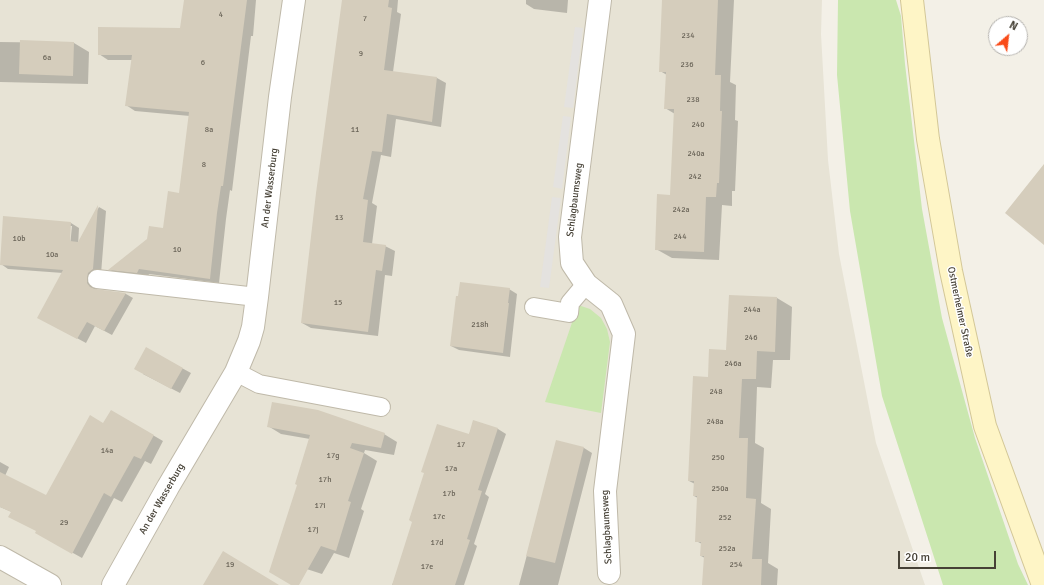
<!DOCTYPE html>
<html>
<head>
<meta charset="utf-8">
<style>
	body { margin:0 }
	#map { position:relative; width:1044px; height:585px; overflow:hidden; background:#f3f0e7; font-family:Signika,sans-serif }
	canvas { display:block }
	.north { position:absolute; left:988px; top:16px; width:40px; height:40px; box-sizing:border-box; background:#fff; border:1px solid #b5b3af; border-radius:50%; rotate:28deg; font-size:11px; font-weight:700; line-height:16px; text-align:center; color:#464136 }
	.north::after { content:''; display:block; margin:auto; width:14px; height:18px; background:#f94b18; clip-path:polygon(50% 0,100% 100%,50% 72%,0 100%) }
	.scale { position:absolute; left:898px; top:551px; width:98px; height:18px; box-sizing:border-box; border:2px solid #464136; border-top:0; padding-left:5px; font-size:12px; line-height:14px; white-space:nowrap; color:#464136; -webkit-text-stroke:3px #fff; paint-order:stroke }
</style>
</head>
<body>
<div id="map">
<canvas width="1044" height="585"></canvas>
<div class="north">N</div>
<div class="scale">20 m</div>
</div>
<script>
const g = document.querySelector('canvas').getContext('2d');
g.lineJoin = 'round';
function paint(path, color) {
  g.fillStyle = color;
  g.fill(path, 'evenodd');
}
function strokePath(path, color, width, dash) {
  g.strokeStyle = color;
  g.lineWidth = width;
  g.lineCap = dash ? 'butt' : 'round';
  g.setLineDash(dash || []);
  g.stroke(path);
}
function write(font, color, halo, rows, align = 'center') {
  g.font = font + ' Signika,sans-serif';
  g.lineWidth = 3;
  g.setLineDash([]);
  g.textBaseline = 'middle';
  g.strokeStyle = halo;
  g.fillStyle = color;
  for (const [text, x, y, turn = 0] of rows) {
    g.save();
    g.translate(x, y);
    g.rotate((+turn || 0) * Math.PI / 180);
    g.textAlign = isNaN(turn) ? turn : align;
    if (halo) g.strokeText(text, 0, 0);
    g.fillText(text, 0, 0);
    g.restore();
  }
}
paint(new Path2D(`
	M 0,0 L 822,0 L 821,34 L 828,160 L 839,254 L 876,443 L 925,585 L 0,585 Z`), '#e7e3d5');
paint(new Path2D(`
	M 838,0 L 896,0 L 901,16 L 905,64 L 922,209 L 942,318 L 975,438 L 1018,564 L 1028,585 L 943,585 L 882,396 L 850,211 L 837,75 Z
	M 578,305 L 590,309 L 601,318 L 607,329 L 610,342 L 601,413 L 545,402 Z`), '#cae7af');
paint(new Path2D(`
	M 575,27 L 583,28 L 573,108 L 564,107 Z
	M 563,116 L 571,117 L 562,189 L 553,187 Z
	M 552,197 L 561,198 L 549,288 L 540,287 Z`), '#e4e2df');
paint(new Path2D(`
	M 185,0 L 256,0 L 253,36 L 251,36 L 232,191 L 230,190 L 226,219 L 219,283 L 149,274 L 147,278 L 119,274 L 110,270 L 163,229 L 180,194 L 190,116 L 135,111 L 126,105 L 132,60 L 108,60 L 99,54 L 181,29 Z
	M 343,0 L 398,0 L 397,12 L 401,14 L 393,72 L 437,78 L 446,83 L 441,127 L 396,119 L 391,157 L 381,155 L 372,203 L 377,206 L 372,244 L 385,246 L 395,251 L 392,276 L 385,275 L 378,336 L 311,328 L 302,323 Z
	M 526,0 L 568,0 L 567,13 L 534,9 L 526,4 Z
	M 663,0 L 734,0 L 730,82 L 736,85 L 735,120 L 738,121 L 735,191 L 732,191 L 732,206 L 722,205 L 719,260 L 672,258 L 656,249 L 671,196 L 675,114 L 665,108 L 667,75 L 660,71 Z
	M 0,42 L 74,43 L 89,52 L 88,84 L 0,82 Z
	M 99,207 L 106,211 L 101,274 L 94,283 L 95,288 L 97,290 L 126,294 L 133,298 L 112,335 L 95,326 L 86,343 L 47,322 L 63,273 L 8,269 L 1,264 L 4,217 L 71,223 L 79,228 L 78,246 ZM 70,226 L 72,226 L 70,246 L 68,246 Z
	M 509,289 L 517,294 L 510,357 L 459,350 L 451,346 Z
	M 777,298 L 792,307 L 790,360 L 773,360 L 771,388 L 757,387 L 755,443 L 764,448 L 761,503 L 771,509 L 768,563 L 778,569 L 777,585 L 703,585 L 705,558 L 701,556 L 702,544 L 696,541 L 698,498 L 694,496 L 695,484 L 689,481 L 709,378 L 727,351 Z
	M 147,349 L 191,373 L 180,393 L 143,374 Z
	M 111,411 L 163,441 L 151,464 L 145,461 L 122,502 L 114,498 L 82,558 L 37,533 L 37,531 L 12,512 L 0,507 L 0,462 L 9,467 L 5,476 L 46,496 L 104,424 Z
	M 474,421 L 498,429 L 506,434 L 485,494 L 489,497 L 474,544 L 477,546 L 464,585 L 392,585 L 469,435 Z
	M 268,426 L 384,434 L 397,442 L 394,455 L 365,450 L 364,453 L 377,461 L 361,509 L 364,511 L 349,558 L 334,553 L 322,574 L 288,563 L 298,485 L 310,439 L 281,434 Z
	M 557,441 L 584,448 L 592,453 L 558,585 L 519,585 Z`), '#0003');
paint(new Path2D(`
	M 184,0 L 247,0 L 223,186 L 221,186 L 217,213 L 210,279 L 139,269 L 137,273 L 108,270 L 147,239 L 149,226 L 163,228 L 168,191 L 179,193 L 189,112 L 125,106 L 132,55 L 98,55 L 98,27 L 180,28 Z
	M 342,0 L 389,0 L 388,7 L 392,8 L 384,70 L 437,77 L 432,122 L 387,114 L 382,152 L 372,151 L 363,199 L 368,200 L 363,242 L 386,245 L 382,271 L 376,270 L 368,332 L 301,323 L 316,193 Z
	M 662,0 L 718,0 L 715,75 L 721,75 L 720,111 L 722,111 L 719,183 L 717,183 L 716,197 L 706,197 L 704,252 L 655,250 L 657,194 L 670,195 L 674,109 L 664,109 L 666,72 L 659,72 Z
	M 20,40 L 74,42 L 73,76 L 19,74 Z
	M 1044,164 L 1044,245 L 1005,213 Z
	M 98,205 L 93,269 L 88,273 L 87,278 L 87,283 L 90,287 L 95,289 L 126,293 L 104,331 L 87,322 L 77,339 L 37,318 L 63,270 L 0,265 L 3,216 L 71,222 L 70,241 L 78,242 Z
	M 460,282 L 510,288 L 508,303 L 509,303 L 503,353 L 450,346 L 456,296 L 458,296 Z
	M 729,295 L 777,297 L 775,352 L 757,351 L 756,379 L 742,379 L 739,438 L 748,438 L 746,498 L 756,499 L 752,559 L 762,559 L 761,585 L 702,585 L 704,556 L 700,556 L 701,542 L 695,542 L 697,496 L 693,496 L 694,481 L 688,481 L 693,376 L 708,377 L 709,349 L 726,350 Z
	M 146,347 L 183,368 L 171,389 L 134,369 Z
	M 272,402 L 318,410 L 385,433 L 381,448 L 352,443 L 350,448 L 364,453 L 348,501 L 351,502 L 336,551 L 321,546 L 299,585 L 291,585 L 269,572 L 297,485 L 295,484 L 310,435 L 267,427 Z
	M 111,410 L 154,435 L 141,459 L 134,456 L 111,497 L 104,493 L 72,554 L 35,533 L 36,531 L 8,517 L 11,512 L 0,507 L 0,472 L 46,495 L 90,415 L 103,423 Z
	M 473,420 L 498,428 L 478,490 L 482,491 L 467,539 L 470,540 L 455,585 L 392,585 L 412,522 L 409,520 L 424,473 L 421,472 L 437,424 L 469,434 Z
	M 556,440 L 584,447 L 555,563 L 526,556 Z
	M 223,551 L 279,585 L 203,585 Z`), '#d5cdbc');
const lane = new Path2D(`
	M 97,279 L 257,297
	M 534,307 L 569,313 L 570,303 L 586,284
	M 236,372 L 259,384 L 381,407`);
const street = new Path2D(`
	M 600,0 L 570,237 L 572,263 L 586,284 L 611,304 L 624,334 L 605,491 L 609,573
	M 0,557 L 50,585
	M 113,585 L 168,487 L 236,372 L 249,341 L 253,327 L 257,297 L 280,97 L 294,0`);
const secondary = new Path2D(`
	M 912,0 L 928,139 L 951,271 L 985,426 L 1043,585`);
strokePath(lane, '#bfb9a9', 20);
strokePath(street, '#bfb9a9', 24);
strokePath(secondary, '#d3c797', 24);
strokePath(lane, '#fff', 18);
strokePath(street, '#fff', 22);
strokePath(secondary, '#fef5c6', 22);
write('8px', '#6a6458', null, [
	["4",221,15],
	["7",365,19],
	["234",688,36],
	["9",361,54],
	["6a",47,58],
	["6",203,63],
	["236",687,65],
	["238",693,100],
	["240",698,125],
	["8a",209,130],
	["11",355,130],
	["240a",696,154],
	["8",204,165],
	["242",695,177],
	["242a",681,210],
	["13",339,218],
	["244",680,237],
	["10b",19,239],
	["10",177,250],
	["10a",52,255],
	["15",338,303],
	["244a",752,310],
	["218h",480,325],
	["246",751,338],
	["246a",733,364],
	["248",716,392],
	["248a",715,422],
	["17",461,445],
	["14a",107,451],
	["17g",333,456],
	["250",718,458],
	["17a",451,469],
	["17h",325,480],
	["250a",720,489],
	["17b",449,494],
	["17i",320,506],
	["17c",439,517],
	["252",725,518],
	["29",64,523],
	["17j",313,530],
	["17d",437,543],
	["252a",727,549],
	["19",230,565],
	["254",736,565],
	["17e",427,567]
]);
write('10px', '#464136', '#fff', [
	["An der Wasserburg",270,188,-83],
	["Schlagbaumsweg",575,200,-83],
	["Ostmerheimer Straße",960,312,78],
	["An der Wasserburg",162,499,-60],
	["Schlagbaumsweg",607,527,-93]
]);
</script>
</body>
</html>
